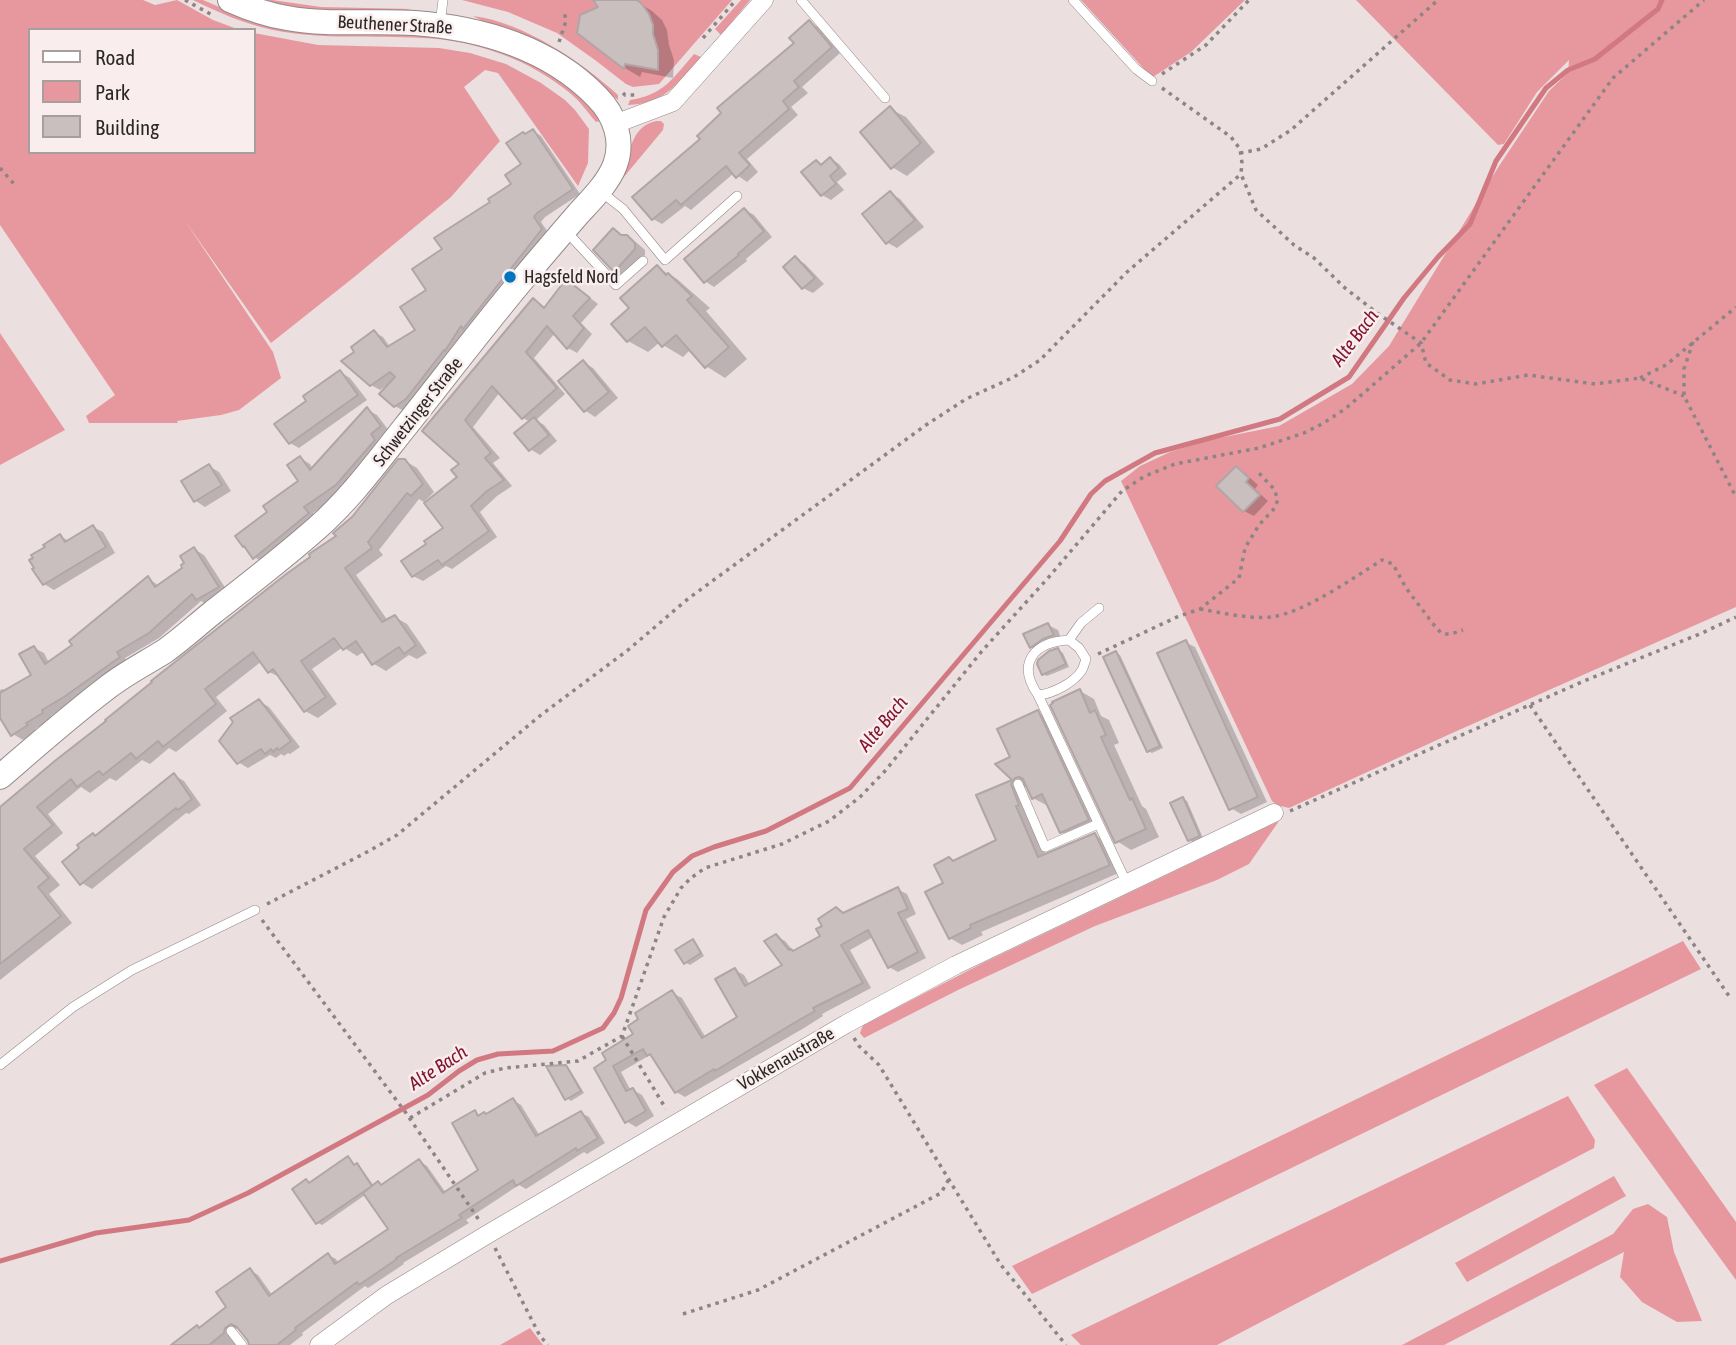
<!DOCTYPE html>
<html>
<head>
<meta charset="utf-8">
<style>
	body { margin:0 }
	#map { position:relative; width:1736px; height:1345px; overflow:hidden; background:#ebdfe0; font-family:"Asap Condensed",sans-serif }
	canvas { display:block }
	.legend { position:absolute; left:28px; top:28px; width:228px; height:126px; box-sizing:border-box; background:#f9eded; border:2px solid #a79e9e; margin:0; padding:9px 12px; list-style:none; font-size:21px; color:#2c2727 }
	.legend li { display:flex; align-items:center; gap:14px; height:35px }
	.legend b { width:35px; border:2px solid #a79e9e }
</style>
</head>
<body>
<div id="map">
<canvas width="1736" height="1345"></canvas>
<ul class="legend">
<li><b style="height:9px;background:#fff"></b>Road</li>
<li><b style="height:19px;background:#e7989e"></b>Park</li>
<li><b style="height:19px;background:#cabfbf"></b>Building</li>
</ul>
</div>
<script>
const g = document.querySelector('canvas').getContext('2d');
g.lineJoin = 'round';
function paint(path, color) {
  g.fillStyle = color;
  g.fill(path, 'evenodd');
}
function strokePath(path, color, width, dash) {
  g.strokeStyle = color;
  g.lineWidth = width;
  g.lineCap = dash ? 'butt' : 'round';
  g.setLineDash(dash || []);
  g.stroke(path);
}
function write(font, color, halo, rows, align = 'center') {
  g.font = font + ' "Asap Condensed",sans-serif';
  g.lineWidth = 5;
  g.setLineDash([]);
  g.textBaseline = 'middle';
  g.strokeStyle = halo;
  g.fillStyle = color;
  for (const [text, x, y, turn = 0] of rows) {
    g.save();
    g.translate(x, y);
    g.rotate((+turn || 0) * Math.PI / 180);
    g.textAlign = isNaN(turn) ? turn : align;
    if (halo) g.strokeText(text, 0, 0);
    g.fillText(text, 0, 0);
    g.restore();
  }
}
paint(new Path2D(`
	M 0,0 L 143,0 L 155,5 L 177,0 L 213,20 L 240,30 L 30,30 L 30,152 L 254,152 L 254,33 L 318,45 L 439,48 L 470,53 L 506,64 L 541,83 L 565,100 L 575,110 L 589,129 L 588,163 L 578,186 L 498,73 L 485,70 L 464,87 L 500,141 L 451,197 L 353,278 L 271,343 L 185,221 L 273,352 L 281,378 L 239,410 L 221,415 L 177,421 L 178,423 L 89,423 L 86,416 L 115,395 L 0,225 Z
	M 193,0 L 203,0 L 238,15 L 466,39 L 536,65 L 581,96 L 598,116 L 600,121 L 596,122 C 588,113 581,102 571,94 C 531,60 475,40 423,38 C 373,35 323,40 273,30 C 245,24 219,13 193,0 Z
	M 255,0 L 272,0 L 321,7 L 412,9 L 388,13 L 319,11 Z
	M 462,0 L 732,0 L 659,84 L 633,87 L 626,84 L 595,60 L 557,33 L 508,12 Z
	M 741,0 L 750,0 L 721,35 L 715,29 Z
	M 1081,0 L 1245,0 L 1191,52 L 1153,77 L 1145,70 Z
	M 1356,0 L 1736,0 L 1736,607 L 1450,734 L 1289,808 L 1277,805 L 1272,801 L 1121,481 L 1140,466 L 1170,452 L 1209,440 L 1279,426 L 1352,384 L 1389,346 L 1499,166 L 1549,91 L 1568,73 L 1569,60 L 1537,92 L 1504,144 L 1498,145 Z
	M 473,16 C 523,22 582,62 618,95 L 618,100 L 592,79 Z
	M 694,54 L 701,57 C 679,82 665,104 628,105 L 630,100 C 664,95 673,78 694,54 Z
	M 656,121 L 661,121 L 664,124 L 663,130 L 623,178 L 621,177 C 631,155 629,127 656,121 Z
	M 0,333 L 65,430 L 0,465 Z
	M 1279,821 L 1249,864 L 1217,880 L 1095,926 L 958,990 L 864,1038 L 860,1033 L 863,1025 L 985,962 Z
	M 1683,941 L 1701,969 L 1032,1294 L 1012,1266 Z
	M 1627,1068 L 1736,1222 L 1736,1280 L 1594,1085 Z
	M 1568,1096 L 1595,1140 L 1594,1148 L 1217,1345 L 1081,1345 L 1071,1335 Z
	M 1614,1176 L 1626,1196 L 1467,1282 L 1455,1263 Z
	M 1648,1204 L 1667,1217 L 1674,1252 L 1702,1321 L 1677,1322 L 1642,1302 L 1620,1277 L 1624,1252 L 1444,1345 L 1402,1345 L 1613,1234 L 1633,1209 Z
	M 530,1328 L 543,1345 L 500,1345 Z`), '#e7989e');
paint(new Path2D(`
	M 595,0 L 636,1 L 652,11 L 662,20 L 667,30 L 669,45 L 674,60 L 673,78 L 642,72 L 640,77 L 625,68 L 579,32 L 600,8 Z
	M 809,22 L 818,27 L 840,53 L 802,87 L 808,93 L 791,107 L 798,115 L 747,159 L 758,172 L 747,182 L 734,173 L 691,210 L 685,206 L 662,224 L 653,219 L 703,139 L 796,43 Z
	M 890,109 L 906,117 L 935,152 L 907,176 L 892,167 Z
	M 533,131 L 541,136 L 580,194 L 545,217 L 541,222 L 550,235 L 404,411 L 395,406 L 391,382 L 380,390 L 371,385 L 357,352 L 374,332 L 383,337 L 390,347 L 417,330 L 429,291 L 444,250 L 492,202 L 514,184 L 523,165 L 526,136 Z
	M 831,159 L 839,164 L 847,174 L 837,182 L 844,190 L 831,200 L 822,195 L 803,172 L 816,162 L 823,165 Z
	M 890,193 L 900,199 L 924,227 L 897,248 L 888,243 Z
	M 745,210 L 754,215 L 772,237 L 746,259 L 747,261 L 714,287 L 705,281 Z
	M 613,230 L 637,243 L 645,250 L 645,255 L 625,276 L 615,271 Z
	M 795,258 L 805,264 L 824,284 L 813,293 L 803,288 Z
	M 658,268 L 677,279 L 710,308 L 706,311 L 747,359 L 725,378 L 706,366 L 691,349 L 683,357 L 663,345 L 660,342 L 648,352 L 628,341 L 614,324 L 631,309 Z
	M 576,287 L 598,304 L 581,323 L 592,334 L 577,353 L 568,348 L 555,333 L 534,358 L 565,394 L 536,420 L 544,425 L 557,441 L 540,455 L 530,449 L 530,422 L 523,418 L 500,392 L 473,427 L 500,458 L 493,463 L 512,486 L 497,496 L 480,512 L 497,537 L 452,569 L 446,566 L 423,581 L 413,576 L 429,545 L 445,528 L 460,477 L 462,464 L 424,431 L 533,300 L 546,308 Z
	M 583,362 L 593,368 L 618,398 L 595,417 L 586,411 L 560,381 Z
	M 340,372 L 350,378 L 367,400 L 299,448 L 290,443 L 309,402 Z
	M 368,410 L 377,415 L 390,432 L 346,490 L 313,513 L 318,520 L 264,563 L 254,557 L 270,512 L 301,481 L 300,458 L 310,464 L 313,469 Z
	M 405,461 L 417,468 L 434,492 L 424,502 L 419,499 L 379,550 L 383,555 L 356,575 L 388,621 L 395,617 L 407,624 L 427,653 L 417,659 L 409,655 L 386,671 L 374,664 L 365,651 L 357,656 L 343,647 L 312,669 L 337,704 L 318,718 L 305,711 L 282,678 L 269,672 L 262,661 L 216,697 L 227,711 L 176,752 L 169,748 L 150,764 L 142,760 L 116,781 L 110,778 L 90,793 L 81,787 L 48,814 L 63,833 L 35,856 L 60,885 L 49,894 L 72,923 L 0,980 L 0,809 L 338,537 Z
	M 209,466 L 219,472 L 231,491 L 205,507 L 196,501 Z
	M 1236,468 L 1246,474 L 1258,485 L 1255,489 L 1268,501 L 1254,516 L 1244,511 Z
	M 93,527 L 103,532 L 115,553 L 54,590 L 44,584 L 60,536 L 69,541 Z
	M 194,549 L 204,555 L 228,592 L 208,605 L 201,601 L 159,638 L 125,658 L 128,663 L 51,716 L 52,718 L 35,729 L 36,731 L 23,740 L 13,734 L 0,715 L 0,690 L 3,689 L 7,691 L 33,675 L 34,648 L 44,653 L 49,663 L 74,645 L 148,578 L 159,586 L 185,569 Z
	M 1048,625 L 1058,630 L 1062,641 L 1041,653 L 1031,647 Z
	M 1185,642 L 1195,647 L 1267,802 L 1241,814 L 1231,808 Z
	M 1058,650 L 1063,653 L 1069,667 L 1047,676 L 1043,674 Z
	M 1116,653 L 1120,655 L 1163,748 L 1152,753 L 1148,751 Z
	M 1080,691 L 1094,699 L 1101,716 L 1109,720 L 1119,743 L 1114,745 L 1142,806 L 1146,809 L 1159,837 L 1131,850 L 1117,841 Z
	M 259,701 L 269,707 L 300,747 L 290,754 L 288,753 L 284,756 L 281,754 L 276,758 L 270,755 L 248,768 L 238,762 Z
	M 1037,712 L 1050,719 L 1100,827 L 1073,839 L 1061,832 L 1048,803 L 1046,805 L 1033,798 L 1027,784 L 1023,791 L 1028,813 L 1046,855 L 1095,835 L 1107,842 L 1121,872 L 981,932 L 983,935 L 962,945 L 950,938 L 946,884 L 954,862 L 998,841 L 979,796 L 1015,781 L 998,765 L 1012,758 Z
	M 174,775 L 184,781 L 201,805 L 189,814 L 186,813 L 92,889 L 82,883 L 81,849 L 93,835 L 97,837 Z
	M 1183,799 L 1187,801 L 1203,838 L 1194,843 L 1190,840 Z
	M 897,889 L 907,894 L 916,914 L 906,919 L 926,958 L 898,972 L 889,967 L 873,937 L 850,950 L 871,988 L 822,1014 L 823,1016 L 804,1028 L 685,1097 L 676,1092 L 655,1058 L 650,1055 L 621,1072 L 631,1091 L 633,1090 L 642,1095 L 654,1116 L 636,1127 L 626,1121 L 596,1068 L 636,1035 L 672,993 L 682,998 L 706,1038 L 740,1017 L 735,970 L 744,975 L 750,985 L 784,965 L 776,936 L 785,941 L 794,952 L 822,936 L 824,926 L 837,909 L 845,914 Z
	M 693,941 L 697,944 L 704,956 L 690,965 L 685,962 Z
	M 566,1067 L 570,1070 L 584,1093 L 571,1101 L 567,1098 Z
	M 513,1100 L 521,1105 L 540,1136 L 581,1113 L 589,1117 L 605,1143 L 587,1154 L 584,1152 L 526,1189 L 519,1185 L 466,1220 L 469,1223 L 403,1263 L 404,1264 L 368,1288 L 365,1286 L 302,1333 L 303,1335 L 290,1345 L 251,1345 L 238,1328 L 234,1330 L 232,1334 L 233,1341 L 236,1345 L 170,1345 L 174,1343 L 176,1344 L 200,1330 L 229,1308 L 250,1270 L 258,1275 L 273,1296 L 328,1255 L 336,1259 L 339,1264 L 391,1229 L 365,1195 L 322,1225 L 318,1223 L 294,1189 L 306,1181 L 311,1184 L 348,1158 L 356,1166 L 361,1168 L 374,1186 L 378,1183 L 382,1186 L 419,1161 L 427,1166 L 446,1193 L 480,1171 L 475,1112 L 481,1116 L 487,1115 Z`), '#0003');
strokePath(new Path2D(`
	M 0,1261 L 96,1233 L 189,1220 L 248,1193 L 428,1095 L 459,1071 L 477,1060 L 498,1054 L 553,1051 L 603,1028 L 614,1013 L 621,998 L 646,910 L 673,872 L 692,856 L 714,847 L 766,831 L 850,788 L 1060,541 L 1091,494 L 1105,481 L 1155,453 L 1280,419 L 1349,377 L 1404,298 L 1438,257 L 1470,224 L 1496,161 L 1546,88 L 1568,70 L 1595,59 L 1658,9 L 1662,0`), '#d27881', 5);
const building = new Path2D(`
	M 593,0 L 637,0 L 642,4 L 649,14 L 653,25 L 653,34 L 658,50 L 658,70 L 625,64 L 624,69 L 577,33 L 580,15 L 598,7 Z
	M 809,20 L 832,47 L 794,81 L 799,87 L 783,101 L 789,109 L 739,153 L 750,165 L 736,178 L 726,166 L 681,205 L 676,200 L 652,220 L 632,197 L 700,139 L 697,136 L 721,113 L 717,108 L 794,43 L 789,38 Z
	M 890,106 L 921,143 L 891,169 L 860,132 Z
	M 533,129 L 573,189 L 537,213 L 534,217 L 542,229 L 463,329 L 461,326 L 445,351 L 444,350 L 406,399 L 394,407 L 379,394 L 395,377 L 390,372 L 370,386 L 341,361 L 354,352 L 351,347 L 374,330 L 387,347 L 415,330 L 400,307 L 426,290 L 412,269 L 442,249 L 434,238 L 490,202 L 488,199 L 511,184 L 505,175 L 521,164 L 506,143 L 523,132 L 525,134 Z
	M 830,157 L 839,168 L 830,176 L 836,184 L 821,196 L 801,172 L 816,160 L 821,165 Z
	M 890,191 L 915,220 L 886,244 L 862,214 Z
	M 744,208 L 764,231 L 738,254 L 739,255 L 704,283 L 684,259 Z
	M 613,228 L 621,235 L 627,235 L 635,243 L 635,249 L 614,272 L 593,250 Z
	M 795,256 L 815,278 L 802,289 L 783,267 Z
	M 657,265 L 666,275 L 668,273 L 692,296 L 687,300 L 729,347 L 705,368 L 676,335 L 662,347 L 645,327 L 627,342 L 611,324 L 629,308 L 620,298 Z
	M 566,279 L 590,298 L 573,316 L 584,328 L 567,349 L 547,326 L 526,352 L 557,388 L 522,419 L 492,386 L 465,420 L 491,453 L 485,458 L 504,480 L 487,491 L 471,506 L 489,531 L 442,565 L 438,560 L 412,577 L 401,561 L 426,544 L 424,541 L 443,528 L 424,503 L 457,477 L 451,470 L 459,464 L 422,431 L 533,298 L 544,308 Z
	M 583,360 L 609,392 L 584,412 L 558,381 Z
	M 340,370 L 358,395 L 289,444 L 274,424 L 306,401 L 303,396 Z
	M 367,407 L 381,426 L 371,434 L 375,440 L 336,485 L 304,507 L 309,513 L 253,559 L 244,546 L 243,547 L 235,536 L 267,512 L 263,506 L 298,481 L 287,465 L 300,456 L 310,470 Z
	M 534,417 L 549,435 L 529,451 L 514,433 Z
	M 398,459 L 405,459 L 423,484 L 411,496 L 407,493 L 368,542 L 372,548 L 345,568 L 382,622 L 395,615 L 416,645 L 404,654 L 399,647 L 372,665 L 356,641 L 343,650 L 334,638 L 301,661 L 326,697 L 304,712 L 273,669 L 268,673 L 253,652 L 205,689 L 216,704 L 163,747 L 158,741 L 136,759 L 131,753 L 103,775 L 99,771 L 77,787 L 71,779 L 37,807 L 53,825 L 24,849 L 49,878 L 38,887 L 61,916 L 0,964 L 0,807 L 56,760 L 106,721 L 105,720 L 152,682 L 151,681 L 285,575 L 310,557 L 309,554 L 336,536 L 333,533 L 352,517 Z
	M 209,464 L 222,485 L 194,502 L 181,481 Z
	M 1236,466 L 1249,478 L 1246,482 L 1260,495 L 1243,512 L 1216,486 Z
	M 93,525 L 106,547 L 43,585 L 32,569 L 34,568 L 29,560 L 33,558 L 31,555 L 45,547 L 43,545 L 60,534 L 65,542 Z
	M 194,547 L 219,587 L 196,600 L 192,594 L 149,633 L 117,652 L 120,657 L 64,697 L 42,710 L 43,713 L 26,723 L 28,725 L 11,736 L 0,718 L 0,693 L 31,675 L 19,654 L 34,646 L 45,664 L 72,645 L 69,641 L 148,576 L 155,587 L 182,568 L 181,565 L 184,563 L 180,556 Z
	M 1048,623 L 1054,635 L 1043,639 L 1030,648 L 1023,634 Z
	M 1186,640 L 1258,797 L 1229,810 L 1157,653 Z
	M 1058,648 L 1066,664 L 1042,675 L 1037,664 L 1038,660 L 1049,651 Z
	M 1116,651 L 1160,746 L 1147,752 L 1103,657 Z
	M 1080,689 L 1090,713 L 1095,710 L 1106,735 L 1101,737 L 1130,800 L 1132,798 L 1146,829 L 1115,843 L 1050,705 L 1053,703 L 1052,702 Z
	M 259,699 L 291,741 L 279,750 L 277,748 L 273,752 L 271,749 L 265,754 L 261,749 L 237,764 L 219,741 L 233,722 L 230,718 Z
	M 1038,710 L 1089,820 L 1060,833 L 1042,794 L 1032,799 L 1023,779 L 1019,777 L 1015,778 L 1011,784 L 1019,805 L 1016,806 L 1038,857 L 1095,833 L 1110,865 L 970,925 L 971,928 L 949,939 L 925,892 L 943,883 L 934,865 L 949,857 L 953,861 L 996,840 L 976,795 L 1012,780 L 995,764 L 1010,757 L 997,729 Z
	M 174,773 L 192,799 L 178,810 L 176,808 L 80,885 L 62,862 L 79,848 L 77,845 L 93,833 L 95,836 Z
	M 1183,797 L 1200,836 L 1188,841 L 1170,803 Z
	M 898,887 L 908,909 L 898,913 L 918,952 L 888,968 L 868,930 L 841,945 L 863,983 L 813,1008 L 815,1011 L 794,1023 L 715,1071 L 714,1069 L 675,1093 L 650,1054 L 647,1056 L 643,1049 L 613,1066 L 626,1091 L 633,1088 L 646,1111 L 625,1123 L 594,1068 L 606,1060 L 602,1053 L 633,1034 L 628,1026 L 638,1019 L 635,1013 L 672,990 L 702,1038 L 737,1017 L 715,979 L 735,968 L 745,986 L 782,965 L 764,941 L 776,934 L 789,950 L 791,949 L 793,951 L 820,936 L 816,929 L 822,926 L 818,919 L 836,907 L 843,913 Z
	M 693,939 L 701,953 L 684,964 L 675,950 Z
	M 566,1065 L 581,1091 L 565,1100 L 546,1066 Z
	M 513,1098 L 536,1136 L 581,1111 L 598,1138 L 577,1151 L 576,1148 L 516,1186 L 513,1180 L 459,1215 L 462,1218 L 396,1258 L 397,1259 L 359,1285 L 357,1282 L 295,1328 L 296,1330 L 277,1345 L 249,1345 L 248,1341 L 237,1327 L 231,1324 L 225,1328 L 224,1333 L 209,1345 L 171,1345 L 197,1325 L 199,1328 L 226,1307 L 216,1292 L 250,1268 L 269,1296 L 328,1253 L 335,1264 L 388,1229 L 363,1193 L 378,1181 L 381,1185 L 419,1159 L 443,1193 L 478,1170 L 452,1123 L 475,1110 L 478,1116 L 484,1112 L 486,1114 Z
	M 348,1156 L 354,1165 L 357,1163 L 372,1186 L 316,1224 L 292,1189 L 306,1179 L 309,1183 Z`);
paint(building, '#cabfbf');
strokePath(building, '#b1a5a6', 2);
const service = new Path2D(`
	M 801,0 L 885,98
	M 1073,0 L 1136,69 L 1152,81
	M 440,24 L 443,0
	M 600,191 L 623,209 L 665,260 L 737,196
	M 566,231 L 616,285 L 643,261
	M 1069,640 L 1079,648 L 1086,659 C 1085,662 1084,666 1082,670 C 1074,683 1052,694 1038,695 C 1016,663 1034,642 1069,640 Z
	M 1069,640 L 1081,623 L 1099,608
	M 1038,695 L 1127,884
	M 1018,784 L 1045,847 L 1098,824
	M 0,1065 L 73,1007 L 132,970 L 255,910
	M 231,1331 L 242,1345`);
const minor = new Path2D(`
	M 615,124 L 673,102 L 764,0
	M 319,1345 L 387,1295 L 488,1234 L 846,1024 L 956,965 L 1274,813`);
const secondary = new Path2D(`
	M 0,777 C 36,746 71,715 108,687 C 126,673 146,663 165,651 C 182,639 197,625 212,613 C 248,585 283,558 317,528 C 351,498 377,462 405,427 C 444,378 482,328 522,280 C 541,257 560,235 579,213 C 592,199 608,183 615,165 C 624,141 615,115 597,97 C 550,48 481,28 415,23 C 373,20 329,26 287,18 C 268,15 248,8 230,0`);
strokePath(service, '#948a8a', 10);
strokePath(minor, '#948a8a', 19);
strokePath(secondary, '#948a8a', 26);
strokePath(new Path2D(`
	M 185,0 L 214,16
	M 703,38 L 736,0
	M 559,42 L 566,21 L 564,10
	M 1162,74 L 1206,45 L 1249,0
	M 1162,88 L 1231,137 L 1240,149 L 1242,163 L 1241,174 L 1256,210 L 1294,245 L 1314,258 L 1345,288 L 1377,313 L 1421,343 L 1426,363 L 1450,380 L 1476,384 L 1528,375 L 1595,384 L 1640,378 L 1684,396
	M 623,93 L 625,95 L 639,95
	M 1240,153 L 1261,149 L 1291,130 L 1438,0
	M 0,168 L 14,184
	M 1693,342 L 1684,369 L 1684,396 L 1736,497
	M 1640,378 L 1666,365 L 1736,307
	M 1200,609 C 1223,613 1248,619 1271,617 C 1304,613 1353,578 1382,560 L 1393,564 L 1406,588 L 1437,629 L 1443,634 L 1451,634 L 1463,630
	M 1098,654 L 1177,617 L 1200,609 L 1239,578 L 1245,548 L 1259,525 L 1273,510 L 1278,500 L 1274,489 L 1257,471
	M 1530,705 L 1729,996
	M 1290,811 L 1584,681 L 1702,633 L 1736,617
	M 267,904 L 367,852 L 397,835 L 541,715 L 628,650 L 689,598 L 926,425 L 966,399 L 1014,377 L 1040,360 L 1127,272 L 1241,174
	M 262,920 L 406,1113 L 479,1220
	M 622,1036 L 666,1109
	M 854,1038 L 859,1046 L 879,1065 L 1001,1265 L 1066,1345
	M 410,1118 L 485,1073 L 505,1068 L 578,1061 L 622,1036 L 664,917 L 681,888 L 691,878 L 705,868 L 782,844 L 829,821 L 860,797 L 885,771 L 982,651 L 1048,578 L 1122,491 L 1145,476 L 1175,464 L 1259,448 L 1304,433 L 1322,424 L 1345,409 L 1366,391 L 1421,343 L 1613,78 L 1704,0
	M 495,1248 L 540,1336 L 548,1345
	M 683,1314 L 758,1290 L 941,1193 L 949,1179`), '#8d8585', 3.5, [3.5, 5]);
strokePath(service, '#fff', 9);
strokePath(minor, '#fff', 18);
strokePath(secondary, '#fff', 24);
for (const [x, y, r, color] of [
	[510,277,7,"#0175bf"]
]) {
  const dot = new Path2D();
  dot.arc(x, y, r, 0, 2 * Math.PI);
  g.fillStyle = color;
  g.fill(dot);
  strokePath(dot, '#f9eded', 2.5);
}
write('18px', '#2c2727', '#f9eded', [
	["Beuthener Straße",395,25,3],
	["Schwetzinger Straße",418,412,-52],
	["Vokkenaustraße",786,1059,-30]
]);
write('18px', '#2c2727', '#f9eded', [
	["Hagsfeld Nord",524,277]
], 'left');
write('italic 19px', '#82142e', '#f9eded', [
	["Alte Bach",1355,338,-53],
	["Alte Bach",883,724,-50],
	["Alte Bach",438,1068,-33]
]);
</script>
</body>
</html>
